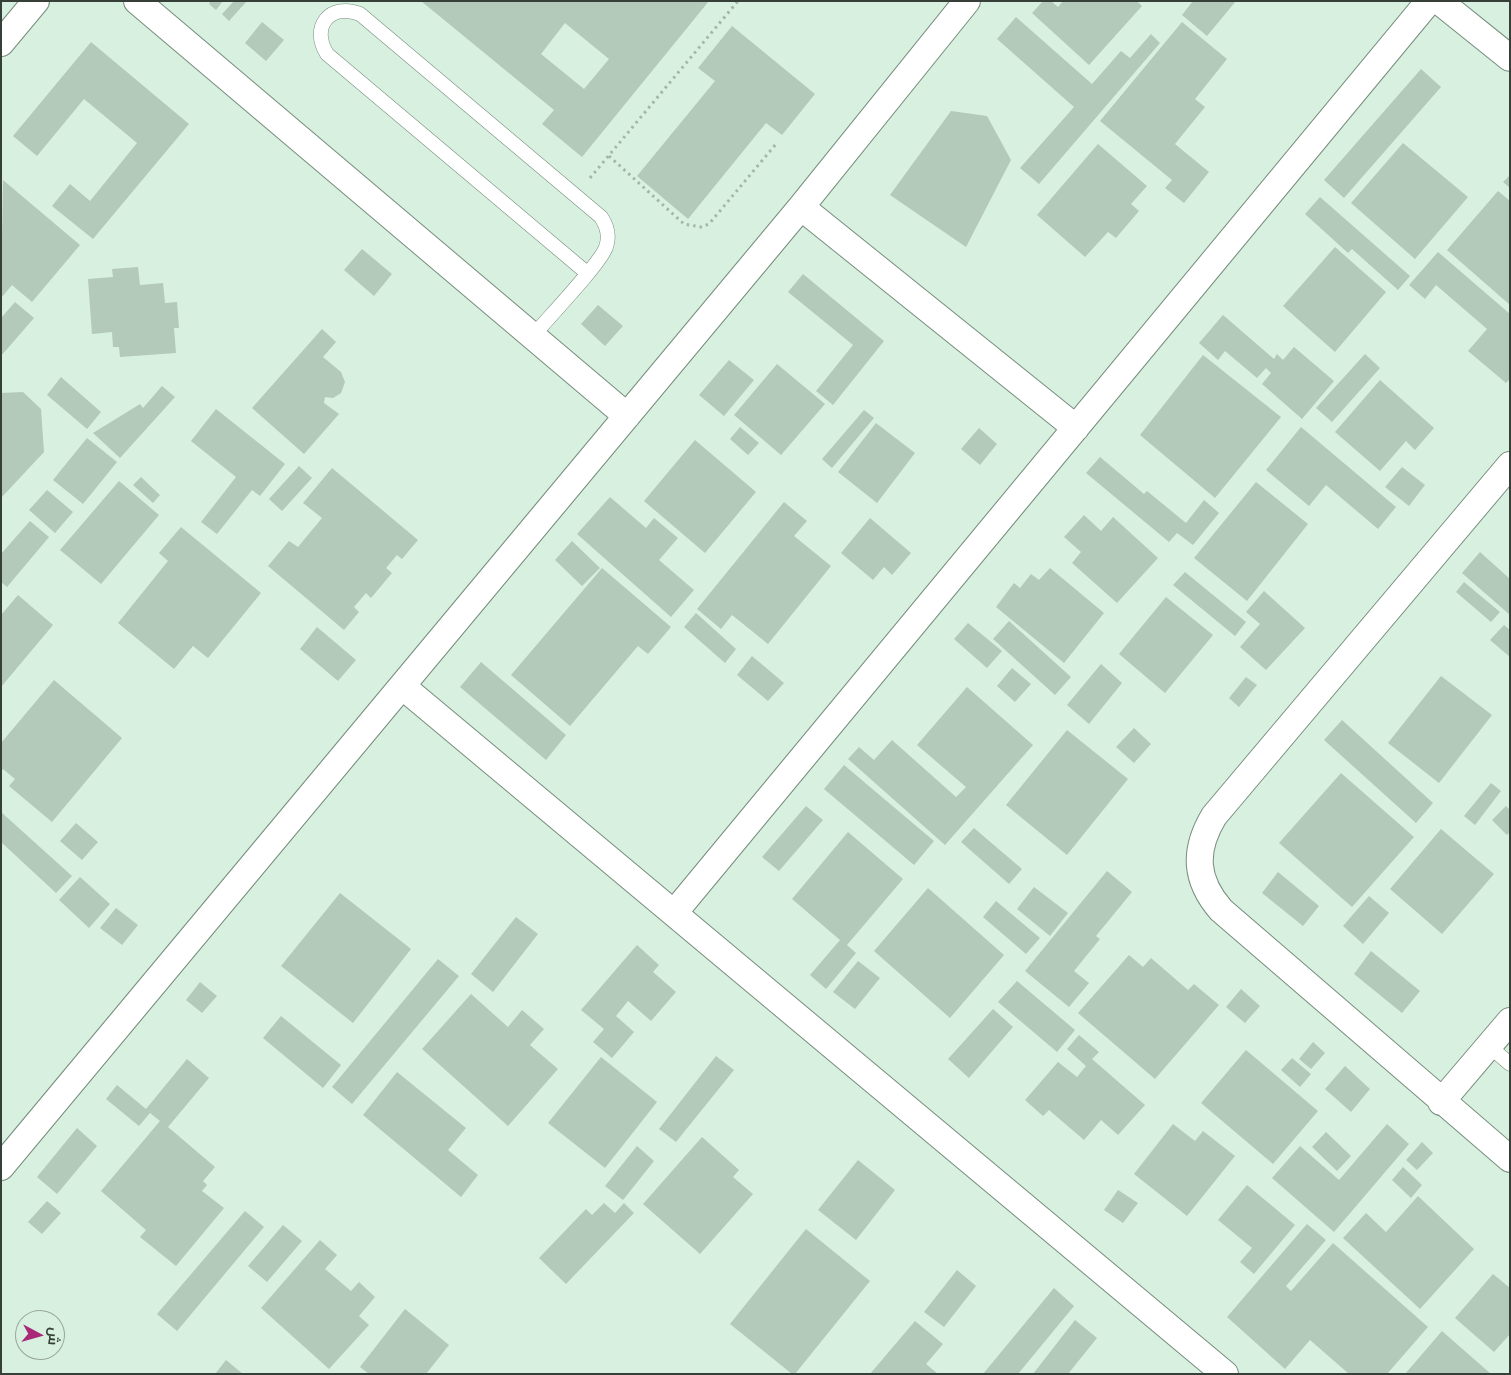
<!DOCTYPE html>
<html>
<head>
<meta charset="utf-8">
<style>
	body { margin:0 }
	#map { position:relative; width:1511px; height:1375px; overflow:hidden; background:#d8f0df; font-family:Inter,Cairo,sans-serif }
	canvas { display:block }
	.frame { position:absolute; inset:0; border:2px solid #363f38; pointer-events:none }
	.north { position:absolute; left:15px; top:1310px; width:50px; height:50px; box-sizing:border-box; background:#d8f0df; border:1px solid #97a99c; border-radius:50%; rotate:96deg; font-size:14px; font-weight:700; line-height:20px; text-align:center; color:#363f38 }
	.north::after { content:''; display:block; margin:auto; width:18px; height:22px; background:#a92978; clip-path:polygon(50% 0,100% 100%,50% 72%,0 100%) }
</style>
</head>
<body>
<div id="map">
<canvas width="1511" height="1375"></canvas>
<div class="frame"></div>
<div class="north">ش</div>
</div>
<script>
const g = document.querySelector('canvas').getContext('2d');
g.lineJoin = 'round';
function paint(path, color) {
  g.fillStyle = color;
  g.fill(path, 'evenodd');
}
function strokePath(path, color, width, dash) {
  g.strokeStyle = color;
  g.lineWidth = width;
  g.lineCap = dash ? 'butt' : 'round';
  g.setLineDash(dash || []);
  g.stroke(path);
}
paint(new Path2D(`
	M 211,1 L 223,1 L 216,10 L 209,4 Z
	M 234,1 L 247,1 L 229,21 L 222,14 Z
	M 421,1 L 709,1 L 582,157 L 542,124 L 554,110 ZM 565,23 L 609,59 L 584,89 L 541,54 Z
	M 1043,1 L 1051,1 L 1058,7 L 1063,1 L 1137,1 L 1142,6 L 1089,65 L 1032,13 Z
	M 1193,1 L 1236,1 L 1207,36 L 1182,15 Z
	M 1016,17 L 1092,84 L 1121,51 L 1130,58 L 1151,34 L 1160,43 L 1039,184 L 1020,168 L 1074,107 L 997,39 Z
	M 262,22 L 284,40 L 266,61 L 245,43 Z
	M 1182,22 L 1227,59 L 1195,99 L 1205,107 L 1175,144 L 1209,172 L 1184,203 L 1165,188 L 1172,180 L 1100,121 Z
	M 732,26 L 815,94 L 782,135 L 766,123 L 688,219 L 637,176 L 715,81 L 698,68 Z
	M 91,42 L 189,124 L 93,239 L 52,206 L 70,184 L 90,201 L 137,143 L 84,99 L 37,156 L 13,136 Z
	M 1421,69 L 1441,87 L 1344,198 L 1324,180 Z
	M 951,111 L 987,116 L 1011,160 L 966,247 L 890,195 Z
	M 1403,143 L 1468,197 L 1415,259 L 1351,203 Z
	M 1098,144 L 1147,186 L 1131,204 L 1139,211 L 1116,238 L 1108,232 L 1085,257 L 1037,215 Z
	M 1510,175 L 1510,188 L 1503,182 Z
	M 3,180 L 80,245 L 32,302 L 12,285 L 1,298 Z
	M 1498,191 L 1510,201 L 1510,305 L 1447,250 Z
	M 1320,197 L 1410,276 L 1398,290 L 1352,249 L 1348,253 L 1305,214 Z
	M 1335,247 L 1386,292 L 1335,352 L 1283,306 Z
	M 362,249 L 392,274 L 374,296 L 344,270 Z
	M 1438,252 L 1510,314 L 1510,379 L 1506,383 L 1468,351 L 1487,329 L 1436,285 L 1425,299 L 1409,285 Z
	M 138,267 L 140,285 L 163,283 L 165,303 L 177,302 L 179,328 L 174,328 L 176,353 L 120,357 L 119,347 L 113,347 L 112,332 L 92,334 L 88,279 L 113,277 L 112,269 Z
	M 803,274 L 884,341 L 833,405 L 816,391 L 853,345 L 788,292 Z
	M 15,302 L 34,318 L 1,356 L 1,318 Z
	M 598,305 L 623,326 L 605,346 L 581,324 Z
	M 1223,315 L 1274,359 L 1277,354 L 1283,360 L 1294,347 L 1334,381 L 1302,419 L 1262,384 L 1271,373 L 1266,368 L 1257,378 L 1225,351 L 1218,360 L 1199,343 Z
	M 322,329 L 336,342 L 323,357 L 341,372 L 345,382 L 341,393 L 333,398 L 325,397 L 324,403 L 339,414 L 304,454 L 252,408 Z
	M 1365,354 L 1380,368 L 1332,422 L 1316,408 Z
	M 1203,355 L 1281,417 L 1215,498 L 1140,435 Z
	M 729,360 L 754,380 L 724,416 L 699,395 Z
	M 777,364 L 825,404 L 781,455 L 734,415 Z
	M 61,377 L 101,412 L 87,429 L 47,395 Z
	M 1380,380 L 1434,428 L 1415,450 L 1406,441 L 1380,471 L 1335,432 Z
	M 162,386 L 175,397 L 120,458 L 93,433 L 140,404 L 143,408 Z
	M 23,392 L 41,409 L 44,452 L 1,498 L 1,393 Z
	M 216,409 L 285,464 L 260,496 L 252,490 L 217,534 L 201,522 L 236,477 L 191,441 Z
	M 864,410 L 874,418 L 832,468 L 822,459 Z
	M 876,423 L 915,453 L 877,503 L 838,472 Z
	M 740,427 L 759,443 L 748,455 L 730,439 Z
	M 1301,427 L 1396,507 L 1378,529 L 1326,485 L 1309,506 L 1266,470 Z
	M 979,428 L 997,444 L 980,465 L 961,449 Z
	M 87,438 L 117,462 L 83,504 L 53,480 Z
	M 695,440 L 756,492 L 705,553 L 644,501 Z
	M 1100,457 L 1144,494 L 1147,491 L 1186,523 L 1204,500 L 1219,513 L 1193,545 L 1177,533 L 1169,542 L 1086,473 Z
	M 299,466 L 312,478 L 282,511 L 269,499 Z
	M 1402,467 L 1425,485 L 1409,506 L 1385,487 Z
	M 332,468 L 418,540 L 402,559 L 397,555 L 386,568 L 392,573 L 371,598 L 366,593 L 354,607 L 359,612 L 344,630 L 268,566 L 289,541 L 298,547 L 322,518 L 303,503 Z
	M 141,477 L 160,495 L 153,503 L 133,485 Z
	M 119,481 L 159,515 L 101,584 L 60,550 Z
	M 1256,482 L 1308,524 L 1247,601 L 1194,558 Z
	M 47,490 L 73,512 L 55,533 L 29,510 Z
	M 610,497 L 646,528 L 654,518 L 678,538 L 659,560 L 694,590 L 671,617 L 577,534 Z
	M 784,502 L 807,521 L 794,536 L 831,566 L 768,644 L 732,615 L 721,629 L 697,609 Z
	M 1084,515 L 1101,531 L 1113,517 L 1158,558 L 1117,603 L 1072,563 L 1081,552 L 1064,537 Z
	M 870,518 L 911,553 L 892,575 L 884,567 L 873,580 L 841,553 Z
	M 30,521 L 49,537 L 7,587 L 1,582 L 1,554 Z
	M 181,527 L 261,593 L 208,658 L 193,646 L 174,669 L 118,623 L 168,561 L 159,553 Z
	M 572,541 L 600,568 L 582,586 L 555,560 Z
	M 1480,552 L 1510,579 L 1510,615 L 1462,573 Z
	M 602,568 L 671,627 L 648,654 L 638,646 L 570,726 L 511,675 Z
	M 1050,568 L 1104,613 L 1064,663 L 996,607 L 1014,583 L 1020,588 L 1031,574 L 1039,580 Z
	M 1185,572 L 1246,622 L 1235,636 L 1173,585 Z
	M 1464,582 L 1500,612 L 1491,622 L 1456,592 Z
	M 1264,591 L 1305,628 L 1266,670 L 1240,647 L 1260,624 L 1246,612 Z
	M 18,595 L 53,625 L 1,687 L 1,615 Z
	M 1166,597 L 1213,635 L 1165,693 L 1119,654 Z
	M 696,613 L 736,649 L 725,663 L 684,627 Z
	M 1009,621 L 1071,677 L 1055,695 L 993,639 Z
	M 968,623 L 1002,651 L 987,668 L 954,639 Z
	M 1504,625 L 1510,630 L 1510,657 L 1490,640 Z
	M 317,627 L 356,660 L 338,681 L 300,649 Z
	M 752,656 L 784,683 L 768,701 L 737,675 Z
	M 481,662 L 566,735 L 546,760 L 460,687 Z
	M 1101,664 L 1122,683 L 1089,724 L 1067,705 Z
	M 1012,668 L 1031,684 L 1015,702 L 997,686 Z
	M 1441,676 L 1492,715 L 1439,783 L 1388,743 Z
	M 1246,677 L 1257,685 L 1239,707 L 1229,698 Z
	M 54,680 L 122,738 L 52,822 L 9,786 L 15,779 L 3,769 L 1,772 L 1,743 Z
	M 967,687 L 1033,745 L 945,845 L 848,759 L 859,747 L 874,760 L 892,740 L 956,797 L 966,787 L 917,745 Z
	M 1342,720 L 1433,803 L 1416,823 L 1324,740 Z
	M 1134,728 L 1151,744 L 1134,763 L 1116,747 Z
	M 1067,730 L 1128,779 L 1067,855 L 1006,805 Z
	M 844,765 L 934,841 L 914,865 L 824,789 Z
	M 1341,773 L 1414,837 L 1352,907 L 1279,843 Z
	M 1491,783 L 1501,791 L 1475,825 L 1464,816 Z
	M 806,806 L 823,820 L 779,871 L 762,857 Z
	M 1506,806 L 1510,810 L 1510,832 L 1507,835 L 1492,820 Z
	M 1,812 L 72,876 L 56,893 L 1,842 Z
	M 76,823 L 98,842 L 82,860 L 60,841 Z
	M 974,828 L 1022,869 L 1009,884 L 961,842 Z
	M 1441,829 L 1494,874 L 1442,934 L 1390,889 Z
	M 848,832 L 903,879 L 847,945 L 856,953 L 826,989 L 810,975 L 840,940 L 792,899 Z
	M 1107,871 L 1132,892 L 1096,936 L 1100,939 L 1074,971 L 1089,983 L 1069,1007 L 1025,971 Z
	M 1278,872 L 1319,906 L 1303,926 L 1262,893 Z
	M 80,877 L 110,904 L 89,928 L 59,900 Z
	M 1034,887 L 1068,913 L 1050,936 L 1017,909 Z
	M 928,888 L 1004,955 L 950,1018 L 874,951 Z
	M 340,893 L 411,949 L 353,1023 L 281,966 Z
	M 1369,896 L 1389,913 L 1363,944 L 1343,926 Z
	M 996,901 L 1040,938 L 1026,954 L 983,917 Z
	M 116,908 L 138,925 L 122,945 L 100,928 Z
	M 516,917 L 538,934 L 493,992 L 471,974 Z
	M 637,945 L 659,965 L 653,972 L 676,992 L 651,1021 L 628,1001 L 616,1016 L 634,1032 L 612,1058 L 593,1042 L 604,1029 L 581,1010 Z
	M 1371,951 L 1420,991 L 1402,1013 L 1354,974 Z
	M 1129,955 L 1143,967 L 1151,958 L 1188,990 L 1194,984 L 1219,1005 L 1155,1079 L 1078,1013 Z
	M 438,959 L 459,976 L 352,1104 L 332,1087 Z
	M 858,961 L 880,978 L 855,1009 L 833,992 Z
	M 1017,981 L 1075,1030 L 1057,1052 L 998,1002 Z
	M 200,982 L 217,996 L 202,1013 L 186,1000 Z
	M 1241,989 L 1260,1006 L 1245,1023 L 1226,1007 Z
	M 471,994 L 508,1027 L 522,1010 L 544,1029 L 530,1045 L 558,1069 L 508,1126 L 422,1049 Z
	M 993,1009 L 1013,1027 L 969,1078 L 948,1059 Z
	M 281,1016 L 341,1065 L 323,1088 L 263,1038 Z
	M 1079,1035 L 1099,1052 L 1092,1059 L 1145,1105 L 1118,1135 L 1101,1120 L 1084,1140 L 1049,1110 L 1043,1116 L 1025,1100 L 1058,1062 L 1077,1077 L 1086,1066 L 1067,1049 Z
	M 1313,1042 L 1325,1053 L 1311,1069 L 1299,1059 Z
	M 1246,1050 L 1318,1111 L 1273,1164 L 1201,1103 Z
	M 716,1056 L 734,1070 L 676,1142 L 659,1129 Z
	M 601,1057 L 657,1102 L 605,1168 L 548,1123 Z
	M 1292,1058 L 1311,1074 L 1300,1087 L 1281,1070 Z
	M 187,1059 L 209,1078 L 168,1127 L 215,1167 L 203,1181 L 207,1185 L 202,1191 L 224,1208 L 176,1266 L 140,1237 L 146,1230 L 101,1191 L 160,1121 L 150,1113 L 139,1126 L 106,1099 L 117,1085 L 146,1109 Z
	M 1345,1066 L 1370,1089 L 1351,1112 L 1325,1089 Z
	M 397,1072 L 466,1128 L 448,1150 L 478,1175 L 461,1197 L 363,1115 Z
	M 1173,1124 L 1195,1141 L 1203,1131 L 1235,1156 L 1187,1216 L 1134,1174 Z
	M 1387,1124 L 1409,1144 L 1334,1232 L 1272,1178 L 1300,1146 L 1339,1180 Z
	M 77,1128 L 97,1146 L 57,1194 L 37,1177 Z
	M 1326,1132 L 1351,1156 L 1337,1171 L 1312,1147 Z
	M 702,1137 L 739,1170 L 733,1177 L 753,1194 L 700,1254 L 643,1204 Z
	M 1422,1142 L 1433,1153 L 1417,1170 L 1406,1160 Z
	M 637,1146 L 654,1161 L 623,1200 L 605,1186 Z
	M 858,1160 L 895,1190 L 856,1240 L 818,1210 Z
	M 1403,1167 L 1422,1185 L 1411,1198 L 1392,1180 Z
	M 1247,1185 L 1295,1225 L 1254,1274 L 1240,1262 L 1252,1248 L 1218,1220 Z
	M 1118,1190 L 1138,1203 L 1123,1223 L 1104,1210 Z
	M 1418,1196 L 1474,1249 L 1420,1309 L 1343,1238 L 1366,1213 L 1386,1232 Z
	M 47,1201 L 61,1213 L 42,1234 L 28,1222 Z
	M 604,1203 L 615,1213 L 624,1203 L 634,1213 L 566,1284 L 539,1258 L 586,1209 L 592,1215 Z
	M 245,1211 L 264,1227 L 177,1331 L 157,1314 Z
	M 1307,1224 L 1326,1240 L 1286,1286 L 1291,1291 L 1333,1243 L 1428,1327 L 1387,1374 L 1349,1374 L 1310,1340 L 1285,1369 L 1227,1317 Z
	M 283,1225 L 302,1241 L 267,1282 L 248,1266 Z
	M 806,1229 L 870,1281 L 795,1374 L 792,1374 L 730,1324 Z
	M 320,1240 L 337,1255 L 325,1269 L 351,1291 L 359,1282 L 375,1297 L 359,1316 L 369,1325 L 329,1369 L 261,1308 Z
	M 957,1270 L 976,1286 L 944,1327 L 924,1312 Z
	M 1493,1274 L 1510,1288 L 1510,1334 L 1494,1352 L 1455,1318 Z
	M 1054,1288 L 1074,1306 L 1018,1374 L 983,1374 Z
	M 405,1309 L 449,1345 L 426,1374 L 369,1374 L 360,1367 Z
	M 1075,1320 L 1097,1338 L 1068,1374 L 1033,1374 Z
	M 915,1321 L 943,1344 L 926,1364 L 938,1374 L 870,1374 Z
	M 1442,1331 L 1491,1374 L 1405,1374 Z
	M 226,1360 L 243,1374 L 215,1374 Z`), '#b3c9b9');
const lane = new Path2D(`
	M 533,336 C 547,319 601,263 606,247 C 610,236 607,226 601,217 L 360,14 C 330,2 310,27 327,54 L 587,273
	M 1489,1046 L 1510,1064`);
const street = new Path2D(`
	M 137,1 L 627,416
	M 1439,1 L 1510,58
	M 1,43 L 36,1
	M 801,207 L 1076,428
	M 1510,465 L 1214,816 C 1193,851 1195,880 1221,910 L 1510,1159
	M 402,686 L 1225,1374
	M 674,913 L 1429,1
	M 1441,1102 L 1510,1021
	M 1,1167 L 801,207 L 967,1`);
strokePath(lane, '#778d7d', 15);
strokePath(street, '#778d7d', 28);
strokePath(new Path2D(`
	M 609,156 L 684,224 L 701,227 L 709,224 L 776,144
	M 590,178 L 738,1`), '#a3b6a8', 3, [2.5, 4]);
strokePath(lane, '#fff', 14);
strokePath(street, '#fff', 26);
</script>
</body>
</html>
